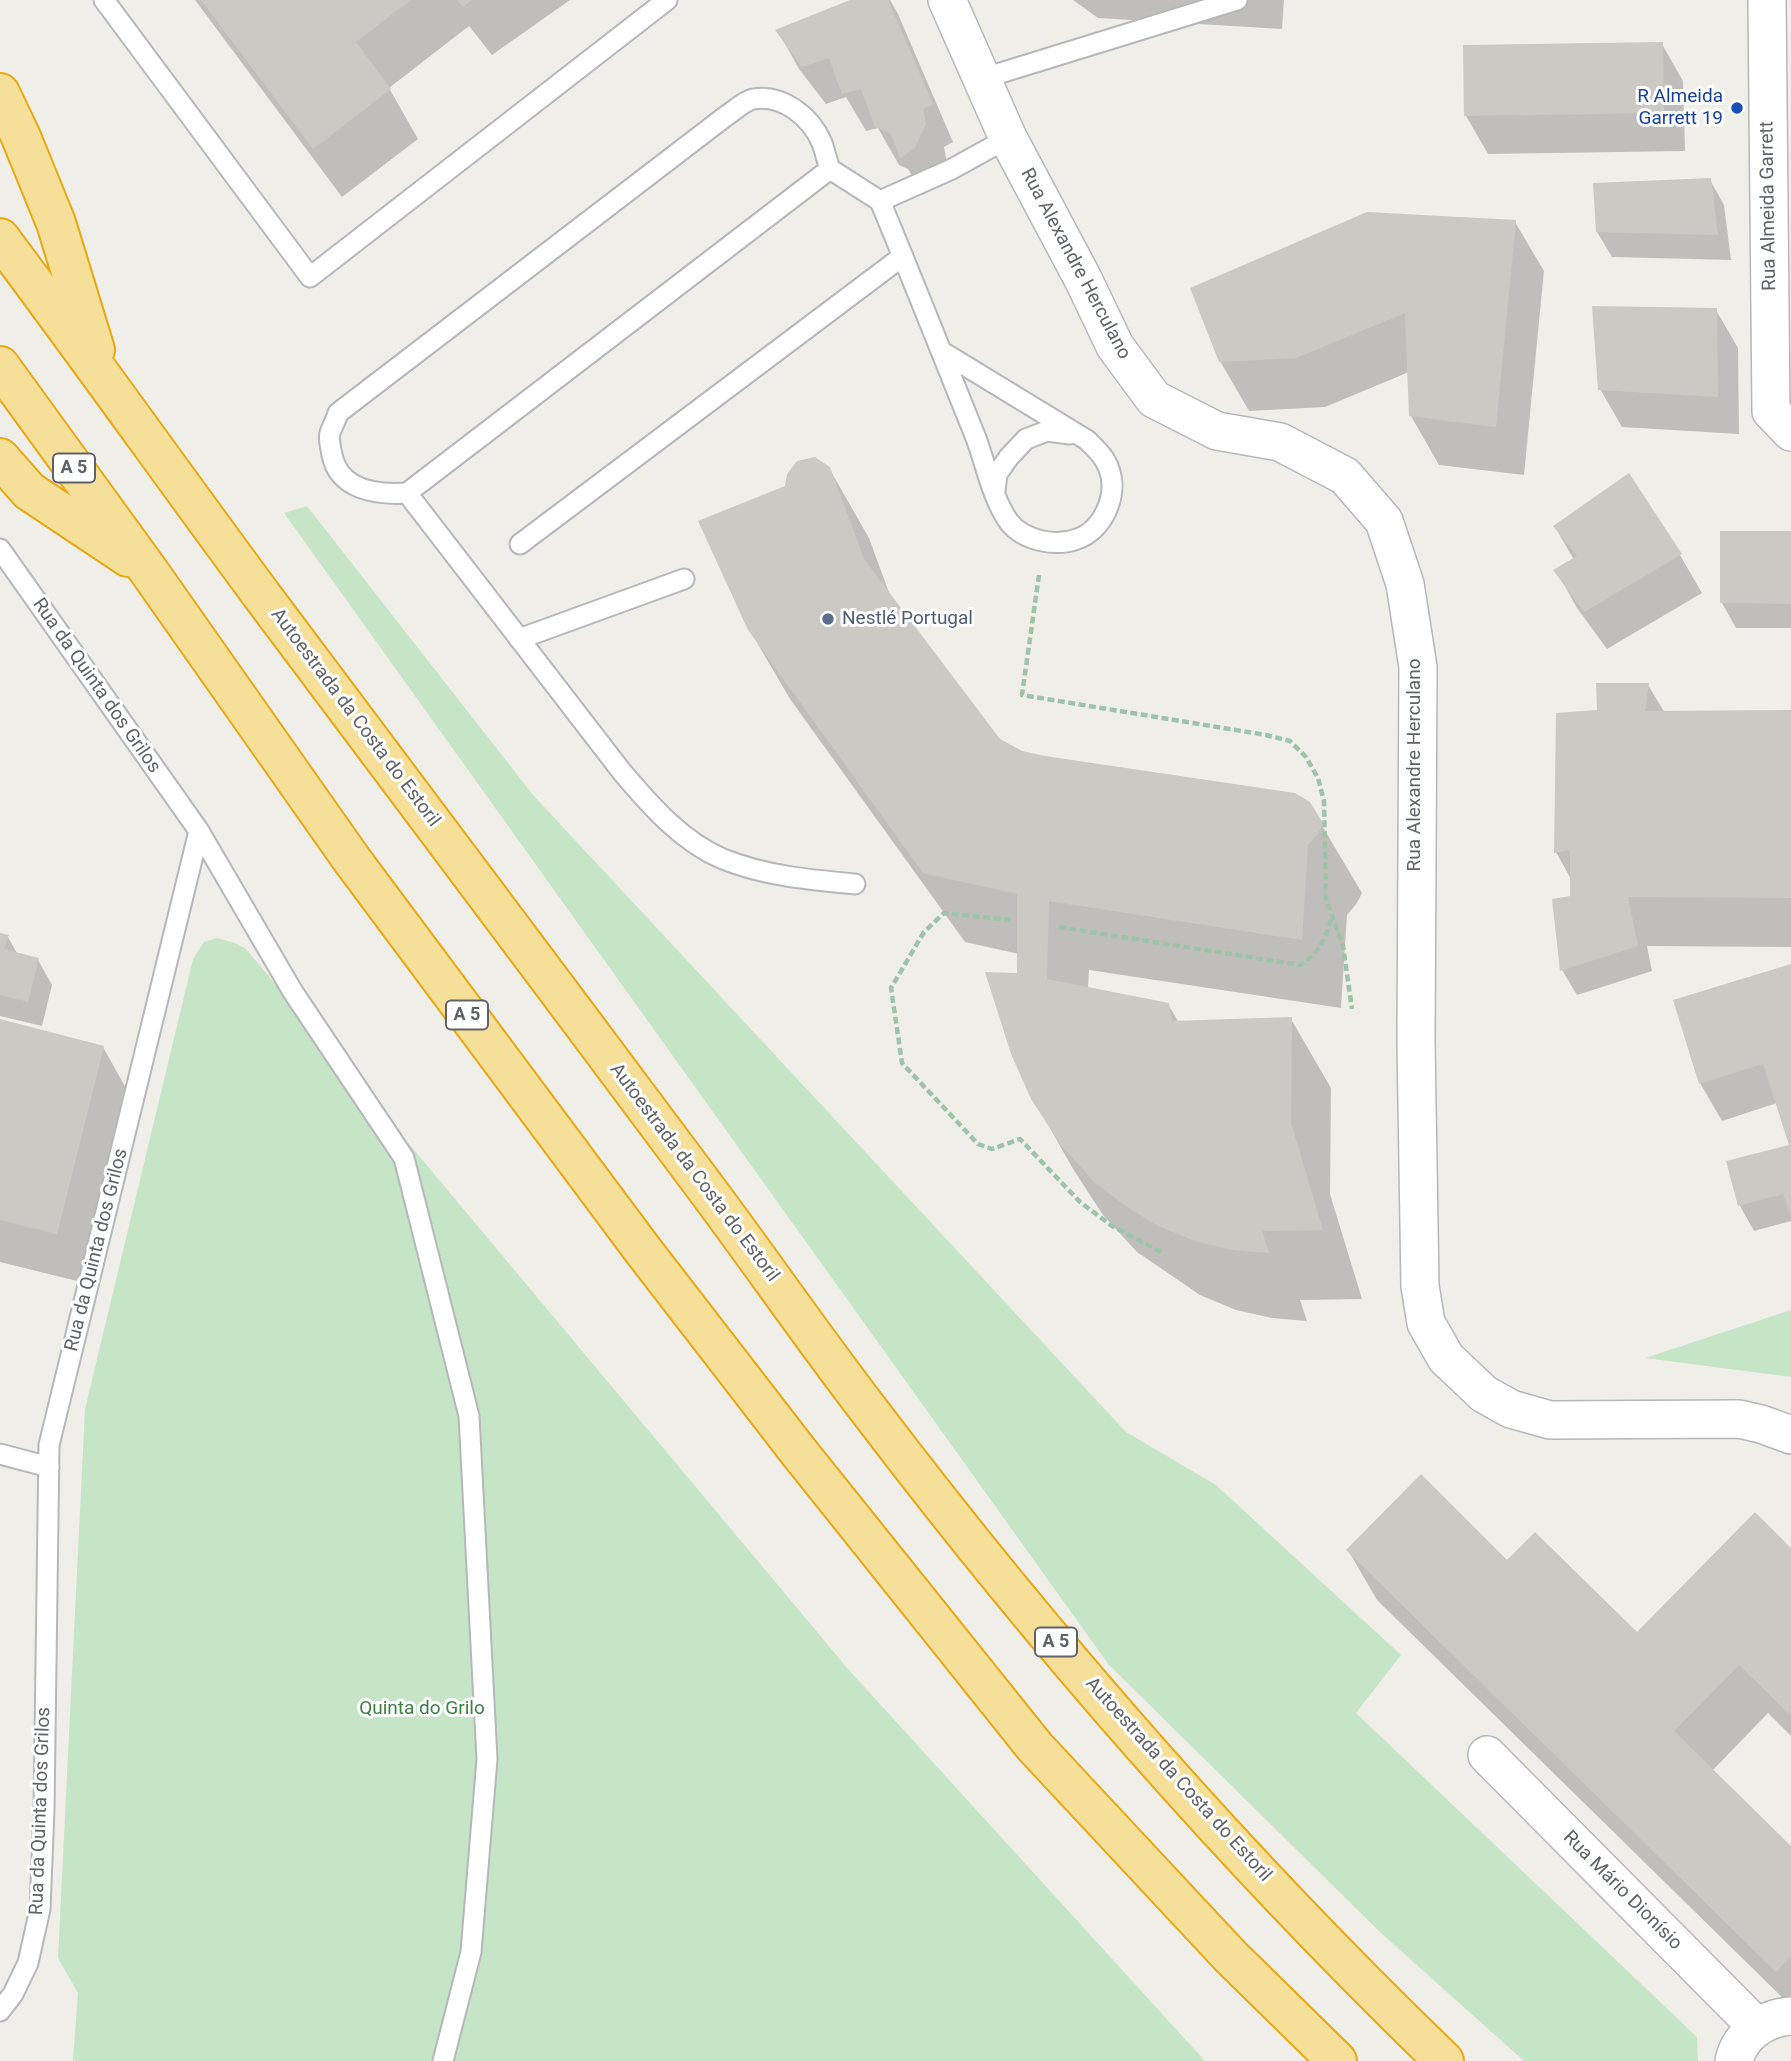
<!DOCTYPE html>
<html>
<head>
<meta charset="utf-8">
<style>
	body { margin:0 }
	canvas { display:block; background:#f0eee8 }
</style>
</head>
<body>
<canvas width="1791" height="2061"></canvas>
<script>
const g = document.querySelector('canvas').getContext('2d');
g.lineJoin = 'round';
function paint(path, color) {
  g.fillStyle = color;
  g.fill(path, 'evenodd');
}
function strokePath(path, color, width, dash) {
  g.strokeStyle = color;
  g.lineWidth = width;
  g.lineCap = dash ? 'butt' : 'round';
  g.setLineDash(dash || []);
  g.stroke(path);
}
function write(font, color, halo, rows, align = 'center') {
  g.font = font + ' Roboto,sans-serif';
  g.lineWidth = 6;
  g.setLineDash([]);
  g.textBaseline = 'middle';
  g.strokeStyle = halo;
  g.fillStyle = color;
  for (const [text, x, y, turn = 0] of rows) {
    g.save();
    g.translate(x, y);
    g.rotate((+turn || 0) * Math.PI / 180);
    g.textAlign = isNaN(turn) ? turn : align;
    if (halo) g.strokeText(text, 0, 0);
    g.fillText(text, 0, 0);
    g.restore();
  }
}
paint(new Path2D(`
	M 307,506 L 533,795 L 1126,1432 L 1216,1485 L 1401,1655 L 1356,1713 L 1697,2037 L 1698,2061 L 1524,2061 L 1382,1934 L 1109,1665 L 284,513 Z
	M 217,938 L 235,943 L 246,949 L 848,1669 L 1205,2061 L 73,2061 L 78,1993 L 58,1958 L 85,1409 L 193,959 L 204,942 Z
	M 1791,1310 L 1791,1377 L 1645,1358 Z`), '#c6e5c7');
paint(new Path2D(`
	M 195,0 L 570,0 L 492,55 L 469,26 L 389,88 L 418,139 L 342,197 Z
	M 852,0 L 890,0 L 898,14 L 953,142 L 944,147 L 947,163 L 936,186 L 923,195 L 908,169 L 899,165 L 878,128 L 866,131 L 846,97 L 826,104 L 799,69 L 778,31 Z
	M 1073,0 L 1284,0 L 1282,29 L 1098,18 Z
	M 1662,44 L 1683,81 L 1685,151 L 1488,154 L 1466,116 Z
	M 1710,180 L 1724,205 L 1731,260 L 1612,257 L 1597,232 Z
	M 1515,222 L 1544,271 L 1524,475 L 1439,465 L 1411,416 L 1409,372 L 1325,407 L 1249,411 L 1220,361 Z
	M 1716,310 L 1738,348 L 1739,434 L 1622,427 L 1600,389 Z
	M 829,468 L 869,538 L 891,598 L 999,740 L 1021,752 L 1321,824 L 1362,893 L 1357,903 L 1347,915 L 1341,1008 L 1089,970 L 1088,988 L 1168,1004 L 1179,1023 L 1291,1019 L 1331,1088 L 1330,1194 L 1362,1299 L 1300,1300 L 1307,1321 L 1272,1318 L 1236,1310 L 1200,1295 L 1137,1252 L 1103,1215 L 1073,1169 L 1033,1098 L 1019,975 L 1019,954 L 965,942 L 790,699 L 749,629 Z
	M 1555,527 L 1680,555 L 1702,593 L 1607,649 L 1577,608 L 1556,570 L 1574,560 Z
	M 1791,533 L 1791,628 L 1736,628 L 1722,603 Z
	M 1648,685 L 1665,713 L 1791,712 L 1791,947 L 1647,946 L 1652,971 L 1577,995 L 1562,970 L 1572,881 L 1556,852 L 1599,712 Z
	M 0,935 L 8,937 L 18,955 L 38,960 L 52,985 L 42,1026 L 0,1016 Z
	M 1791,966 L 1791,1221 L 1754,1231 L 1740,1206 L 1728,1162 L 1790,1145 L 1777,1103 L 1722,1121 L 1700,1083 Z
	M 0,1021 L 103,1047 L 131,1097 L 85,1283 L 0,1262 Z
	M 1348,1550 L 1507,1562 L 1637,1634 L 1791,1550 L 1791,1736 L 1768,1713 L 1712,1771 L 1791,1849 L 1791,2006 L 1377,1600 Z`), '#0003');
paint(new Path2D(`
	M 201,0 L 411,0 L 356,42 L 391,89 L 313,149 Z
	M 457,0 L 472,0 L 463,7 Z
	M 850,0 L 888,0 L 933,104 L 923,109 L 926,124 L 915,148 L 900,158 L 891,134 L 875,127 L 861,89 L 842,94 L 829,58 L 802,67 L 775,30 Z
	M 1663,42 L 1664,113 L 1464,116 L 1463,45 Z
	M 1711,178 L 1718,235 L 1596,232 L 1593,183 Z
	M 1367,212 L 1516,220 L 1496,427 L 1409,416 L 1405,313 L 1296,358 L 1219,362 L 1190,288 Z
	M 1592,306 L 1717,308 L 1718,397 L 1598,390 Z
	M 815,457 L 830,467 L 864,559 L 1000,739 L 1022,751 L 1045,756 L 1295,793 L 1310,802 L 1318,815 L 1323,823 L 1318,834 L 1308,845 L 1302,940 L 1049,901 L 1047,979 L 1169,1003 L 1172,1021 L 1292,1017 L 1291,1123 L 1323,1230 L 1262,1231 L 1269,1253 L 1231,1250 L 1195,1241 L 1158,1226 L 1129,1208 L 1095,1183 L 1061,1145 L 1031,1099 L 1011,1054 L 985,972 L 1017,973 L 1017,894 L 923,873 L 748,630 L 698,521 L 785,486 L 787,474 L 797,461 Z
	M 1629,473 L 1682,554 L 1584,612 L 1553,570 L 1577,556 L 1553,526 Z
	M 1720,531 L 1791,531 L 1791,604 L 1720,603 Z
	M 1596,683 L 1649,683 L 1645,711 L 1791,710 L 1791,898 L 1628,897 L 1638,946 L 1560,971 L 1552,899 L 1570,896 L 1570,850 L 1554,853 L 1556,713 L 1597,710 Z
	M 0,933 L 9,935 L 4,949 L 39,958 L 28,1002 L 0,995 Z
	M 1791,964 L 1791,1216 L 1783,1194 L 1738,1206 L 1726,1161 L 1789,1145 L 1763,1064 L 1699,1084 L 1673,1000 Z
	M 0,1019 L 104,1046 L 57,1234 L 0,1220 Z
	M 1421,1474 L 1507,1560 L 1535,1532 L 1637,1632 L 1755,1512 L 1791,1548 L 1791,1716 L 1739,1665 L 1674,1731 L 1791,1846 L 1791,1956 L 1776,1972 L 1346,1550 Z`), '#ccc9c4');
const lane = new Path2D(`
	M 104,0 L 310,277 L 667,0
	M 981,79 L 1237,0
	M 941,351 L 1087,440 C 1096,449 1105,457 1109,469 C 1119,496 1102,531 1077,539 C 1056,547 1024,541 1009,522 C 992,498 986,465 976,438 C 944,359 913,280 880,201 L 952,169 L 1008,138
	M 995,491 L 997,474 L 1009,457 L 1026,439 L 1047,431 L 1070,434
	M 407,493 C 377,495 339,490 332,455 C 331,448 328,440 330,433 C 332,427 336,420 338,413 L 726,116 C 734,111 744,101 753,99 C 783,94 811,117 822,143 C 825,151 827,161 830,169
	M 520,544 L 903,256
	M 0,549 L 199,831 L 49,1445 L 44,1809 L 40,1909 L 28,1963 L 13,1994 L 0,2011
	M 519,639 L 684,579
	M 199,831 L 293,992 L 404,1158 L 469,1416 L 487,1759 L 471,1952 L 443,2061
	M 855,884 C 811,880 765,876 723,859 C 682,842 650,805 622,772 L 407,493 L 830,169 L 880,201
	M 0,1454 L 49,1467`);
const street = new Path2D(`
	M 947,0 L 1008,138 L 1083,279 L 1115,346 L 1154,399 L 1217,431 L 1280,442 L 1345,476 L 1384,521 L 1405,584 L 1418,667 L 1416,1042 L 1420,1286 L 1426,1323 L 1446,1358 L 1484,1394 L 1511,1409 L 1550,1420 L 1739,1419 L 1761,1424 L 1791,1435
	M 1767,0 L 1771,411 L 1791,432
	M 1487,1755 L 1757,2027
	M 1734,2061 C 1740,2034 1765,2018 1791,2016`);
const highway = new Path2D(`
	M 0,93 L 21,137 L 56,223 L 95,350
	M 0,238 C 89,357 175,478 263,597 C 410,793 558,990 705,1187 C 761,1262 814,1339 871,1413 C 1045,1642 1237,1861 1444,2061
	M 0,366 L 148,570 L 352,860 L 642,1249 L 798,1451 L 1035,1747 L 1230,1956 L 1337,2061
	M 0,458 L 29,491 L 128,557`);
strokePath(lane, '#b5b7bb', 23);
strokePath(street, '#b5b7bb', 40);
strokePath(highway, '#e7a811', 42);
strokePath(new Path2D(`
	M 1039,575 L 1022,695 L 1266,735 L 1290,741 L 1306,757 L 1318,778 L 1324,801 L 1326,899 L 1343,946 L 1352,1009
	M 1011,920 L 944,913 L 924,932 L 891,988 L 902,1063 L 978,1144 L 992,1149 L 1020,1139 L 1080,1202 L 1112,1226 L 1163,1253
	M 1059,927 L 1300,965 C 1320,953 1325,939 1332,917`), '#9fc3aa', 4.5, [7, 3.5]);
strokePath(lane, '#fff', 19);
strokePath(street, '#fff', 37);
strokePath(highway, '#f6e099', 38);
for (const [x, y, r, color] of [
	[1737,108,7,"#1a4fb4"],
	[828,619,7,"#5c6f8a"]
]) {
  const dot = new Path2D();
  dot.arc(x, y, r, 0, 2 * Math.PI);
  g.fillStyle = color;
  g.fill(dot);
  strokePath(dot, '#fff', 2.5);
}
for (const [x, y, w] of [
	[74,468,42],
	[467,1015,42],
	[1056,1642,42]
]) {
  const box = new Path2D();
  box.roundRect(x - w / 2, y - 14.5, w, 29, 5);
  g.fillStyle = '#fff';
  g.fill(box);
  strokePath(box, '#5f6267', 2);
}
write('bold 18px', '#5f6267', null, [
	["A 5",74,468],
	["A 5",467,1015],
	["A 5",1056,1642]
]);
write('19px', '#164399', '#fff', [
	["R Almeida",1723,97],
	["Garrett 19",1723,119]
], 'right');
write('19px', '#5f6267', '#fff', [
	["Rua Almeida Garrett",1769,206,-91],
	["Rua Alexandre Herculano",1075,264,62],
	["Rua da Quinta dos Grilos",96,686,55],
	["Autoestrada da Costa do Estoril",355,718,53],
	["Rua Alexandre Herculano",1415,765,-90],
	["Autoestrada da Costa do Estoril",694,1173,53],
	["Rua da Quinta dos Grilos",97,1250,-76],
	["Autoestrada da Costa do Estoril",1178,1780,48],
	["Rua da Quinta dos Grilos",41,1811,-88],
	["Rua Mário Dionísio",1622,1891,45]
]);
write('19px', '#4e5e75', '#fff', [
	["Nestlé Portugal",842,619]
], 'left');
write('19px', '#3b8140', '#fff', [
	["Quinta do Grilo",422,1709]
]);
</script>
</body>
</html>
